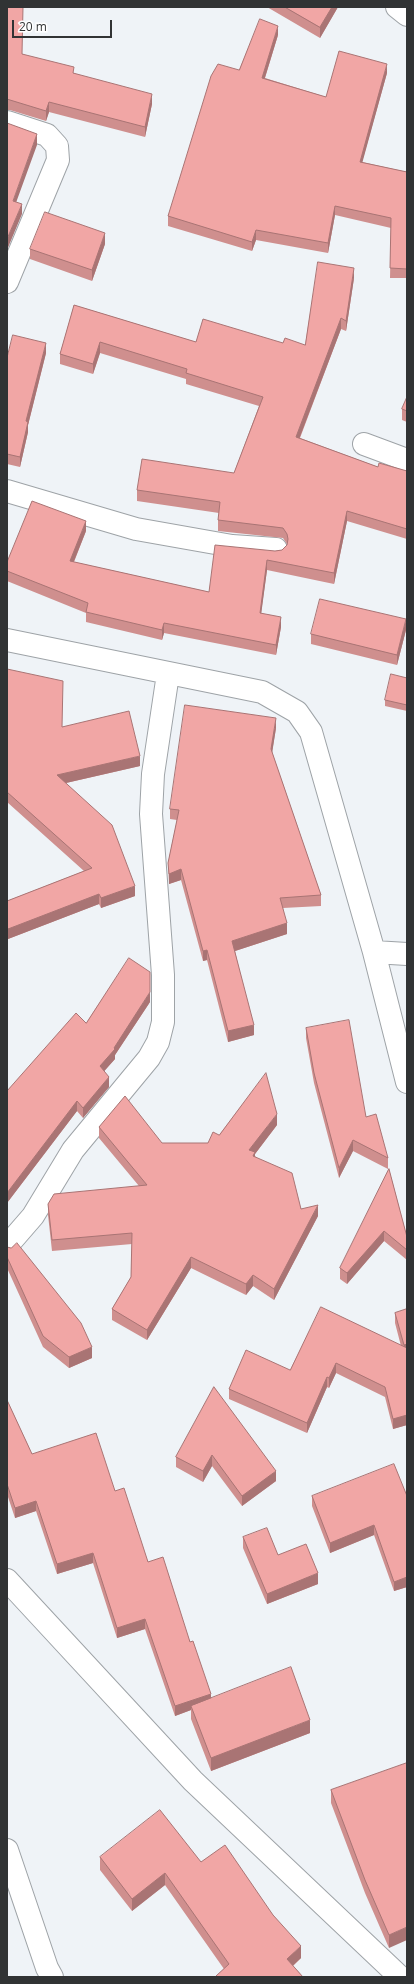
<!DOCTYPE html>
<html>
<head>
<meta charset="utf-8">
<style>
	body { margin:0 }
	#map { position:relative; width:414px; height:1984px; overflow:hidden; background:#eff3f7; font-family:"Open Sans",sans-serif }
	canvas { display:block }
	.frame { position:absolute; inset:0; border:8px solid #313334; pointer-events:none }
	.scale { position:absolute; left:12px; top:20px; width:100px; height:18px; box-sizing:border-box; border:2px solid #313334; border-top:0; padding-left:5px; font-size:12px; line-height:14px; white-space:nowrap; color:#313334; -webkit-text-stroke:3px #fff; paint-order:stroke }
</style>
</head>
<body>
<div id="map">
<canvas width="414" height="1984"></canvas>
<div class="frame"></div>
<div class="scale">20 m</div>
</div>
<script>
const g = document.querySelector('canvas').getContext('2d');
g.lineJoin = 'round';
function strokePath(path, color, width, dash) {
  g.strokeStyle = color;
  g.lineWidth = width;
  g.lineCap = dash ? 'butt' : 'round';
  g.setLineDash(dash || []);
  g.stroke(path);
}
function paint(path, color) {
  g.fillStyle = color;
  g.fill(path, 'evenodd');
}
const minor = new Path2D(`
	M 7,122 L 47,135 L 57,146 L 58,160 L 7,282
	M 364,444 L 407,460
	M 7,491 L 136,529 L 232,546 L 276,549
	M 7,640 L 262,692 L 297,712 L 311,732 L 374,952 L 407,1082
	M 374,952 L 407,954
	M 7,1246 L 33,1216 L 73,1150 L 149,1058 L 158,1042 L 163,1022 L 163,975 L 151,814 L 153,774 L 168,674
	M 7,1850 L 47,1968 L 52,1977`);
const tertiary = new Path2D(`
	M 7,1580 L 193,1781 L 400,1977`);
const secondary = new Path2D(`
	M 397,7 L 407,15`);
strokePath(minor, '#9ea3a7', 24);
strokePath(tertiary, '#9ea3a7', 24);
strokePath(secondary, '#9ea3a7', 24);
strokePath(minor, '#fff', 22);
strokePath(tertiary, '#fff', 22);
strokePath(secondary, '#fff', 22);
paint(new Path2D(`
	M 7,7 L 22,54 L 74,73 L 152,104 L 145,137 L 49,112 L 46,121 L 10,110 L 7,110 Z
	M 267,7 L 338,7 L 320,38 Z
	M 278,35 L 265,78 L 326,97 L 387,73 L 362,162 L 407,172 L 407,278 L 390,278 L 391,228 L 335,215 L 328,253 L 256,240 L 252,251 L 168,226 L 168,216 L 239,70 Z
	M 105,244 L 92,281 L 30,259 L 30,249 Z
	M 354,278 L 346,331 L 341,329 L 300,438 L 378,467 L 407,471 L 407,539 L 347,521 L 334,584 L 267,570 L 261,613 L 281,627 L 276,655 L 164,633 L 162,640 L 86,622 L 86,613 L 7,581 L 7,571 L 86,531 L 74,562 L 209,592 L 275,551 L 282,550 L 287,545 L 287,544 L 283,538 L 218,531 L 218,520 L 219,513 L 137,501 L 137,490 L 234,473 L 259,406 L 186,384 L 186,379 L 100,353 L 93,374 L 60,364 L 60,354 L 74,305 L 196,342 L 283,343 L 305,345 Z
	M 46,353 L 28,425 L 28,432 L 20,467 L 7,464 L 7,358 Z
	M 407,397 L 407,422 L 402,420 L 402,409 Z
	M 406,630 L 397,665 L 311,644 L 311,634 Z
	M 7,669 L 62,727 L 140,766 L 66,783 L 135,896 L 101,908 L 99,904 L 8,939 L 7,937 L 7,901 L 84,871 L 7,802 Z
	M 407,678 L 407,711 L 385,706 L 385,700 Z
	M 276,728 L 272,752 L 321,895 L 321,906 L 283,908 L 287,934 L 235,951 L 254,1035 L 228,1042 L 207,960 L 203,961 L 181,880 L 169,884 L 168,863 L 177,820 L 170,819 L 170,809 Z
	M 150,1002 L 115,1055 L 115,1059 L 104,1071 L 109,1087 L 83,1118 L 77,1111 L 7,1203 L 7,1091 L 86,1023 Z
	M 306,1028 L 366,1117 L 388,1158 L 388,1169 L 353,1151 L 339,1178 L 314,1083 L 306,1038 Z
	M 277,1125 L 255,1154 L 255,1156 L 301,1209 L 318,1216 L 274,1300 L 253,1286 L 246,1295 L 191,1268 L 147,1340 L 112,1320 L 112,1309 L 131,1277 L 132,1244 L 52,1251 L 48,1215 L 48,1204 L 139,1186 L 99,1138 L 99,1127 L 162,1143 L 208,1143 L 219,1135 Z
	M 389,1169 L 407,1237 L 407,1260 L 384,1241 L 347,1284 L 340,1279 L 340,1268 Z
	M 7,1247 L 92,1358 L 69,1368 L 43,1347 L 7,1268 Z
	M 407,1309 L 407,1425 L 393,1429 L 385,1397 L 336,1373 L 329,1388 L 327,1387 L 307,1433 L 229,1399 L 229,1389 L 290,1370 L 401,1346 L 395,1323 L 395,1313 Z
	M 214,1387 L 276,1481 L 242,1506 L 212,1466 L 203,1482 L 176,1467 L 176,1457 Z
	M 7,1400 L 32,1454 L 115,1491 L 148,1562 L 190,1642 L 211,1698 L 310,1733 L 211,1771 L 191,1719 L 191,1710 L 175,1716 L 145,1629 L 117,1638 L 93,1563 L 57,1574 L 36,1511 L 15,1518 L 7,1494 Z
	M 312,1496 L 407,1496 L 407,1587 L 394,1591 L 374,1535 L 330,1553 L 312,1506 Z
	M 243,1537 L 278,1555 L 318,1584 L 267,1604 L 243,1548 Z
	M 407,1763 L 389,1948 L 365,1893 L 331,1803 L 331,1790 Z
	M 100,1857 L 201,1862 L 301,1958 L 293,1966 L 303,1977 L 216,1977 L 216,1976 L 224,1969 L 165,1885 L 132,1911 L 100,1870 Z`), '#cf8f8e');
paint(new Path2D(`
	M 332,7 L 338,7 L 320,38 L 320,27 Z
	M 278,26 L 278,35 L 262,87 L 262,78 Z
	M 387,64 L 387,73 L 360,171 L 360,162 Z
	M 152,94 L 152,104 L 145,137 L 145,127 Z
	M 49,102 L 49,112 L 46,121 L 46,111 Z
	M 37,134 L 37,145 L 13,211 L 13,201 Z
	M 22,204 L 22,214 L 7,250 L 7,239 Z
	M 335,206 L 335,215 L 328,253 L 328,243 Z
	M 256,230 L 256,240 L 252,251 L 252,242 Z
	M 105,233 L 105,244 L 92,281 L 92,270 Z
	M 354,268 L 354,278 L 346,331 L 346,321 Z
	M 341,318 L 341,329 L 296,447 L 296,437 Z
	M 100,342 L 100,353 L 93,374 L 93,364 Z
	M 46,343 L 46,353 L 28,425 L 28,432 L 20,467 L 20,457 L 26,421 Z
	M 347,511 L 347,521 L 334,584 L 334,573 Z
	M 86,521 L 86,531 L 70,571 L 70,561 Z
	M 267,560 L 267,570 L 260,623 L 260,613 Z
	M 281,617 L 281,627 L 276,655 L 276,645 Z
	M 406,619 L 406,630 L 397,665 L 397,655 Z
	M 164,623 L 164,633 L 162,640 L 162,630 Z
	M 276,718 L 276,728 L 271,760 L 271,749 Z
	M 140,756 L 140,766 L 57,785 L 57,775 Z
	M 181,869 L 181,880 L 169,884 L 169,874 Z
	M 135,886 L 135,896 L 101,908 L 101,898 Z
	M 99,894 L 99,904 L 8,939 L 8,929 Z
	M 287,923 L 287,934 L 232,952 L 232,941 Z
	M 207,950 L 207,960 L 203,961 L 203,951 Z
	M 150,992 L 150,1002 L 115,1055 L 115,1059 L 100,1076 L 100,1066 L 114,1048 Z
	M 254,1025 L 254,1035 L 228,1042 L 228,1031 Z
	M 109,1077 L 109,1087 L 83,1118 L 83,1108 Z
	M 77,1101 L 77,1111 L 7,1203 L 7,1193 Z
	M 277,1114 L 277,1125 L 255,1154 L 255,1163 L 249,1150 Z
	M 353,1140 L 353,1151 L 339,1178 L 339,1168 Z
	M 318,1205 L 318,1216 L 274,1300 L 274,1289 Z
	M 384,1231 L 384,1241 L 347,1284 L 347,1273 Z
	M 191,1257 L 191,1268 L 147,1340 L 147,1330 Z
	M 253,1275 L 253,1286 L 246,1295 L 246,1284 Z
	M 407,1344 L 407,1354 L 404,1355 L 404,1345 Z
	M 92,1347 L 92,1358 L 69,1368 L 69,1357 Z
	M 336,1363 L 336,1373 L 329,1388 L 329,1378 Z
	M 327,1377 L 327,1387 L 307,1433 L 307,1423 Z
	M 407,1415 L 407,1425 L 393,1429 L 393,1419 Z
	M 212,1455 L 212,1466 L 203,1482 L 203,1471 Z
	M 276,1471 L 276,1481 L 242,1506 L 242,1496 Z
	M 36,1501 L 36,1511 L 15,1518 L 15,1508 Z
	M 374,1525 L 374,1535 L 330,1553 L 330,1543 Z
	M 93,1553 L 93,1563 L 57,1574 L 57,1564 Z
	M 318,1573 L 318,1584 L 267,1604 L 267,1594 Z
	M 407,1577 L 407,1587 L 394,1591 L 394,1582 Z
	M 145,1619 L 145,1629 L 117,1638 L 117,1628 Z
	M 211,1694 L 211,1704 L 191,1706 L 191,1710 L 175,1716 L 175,1706 Z
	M 310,1720 L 310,1733 L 211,1771 L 211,1758 Z
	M 165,1873 L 165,1885 L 132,1911 L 132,1899 Z
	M 407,1927 L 407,1940 L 389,1948 L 389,1935 Z
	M 301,1946 L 301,1958 L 287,1971 L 287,1959 Z`), '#a97474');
const building = new Path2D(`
	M 7,7 L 23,7 L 22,54 L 74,67 L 73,73 L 152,94 L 145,127 L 49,102 L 46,111 L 10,100 L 7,99 Z
	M 285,7 L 332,7 L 320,27 Z
	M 260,19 L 278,26 L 262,78 L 326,97 L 339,51 L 387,64 L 360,162 L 407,172 L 407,269 L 390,268 L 391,218 L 335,206 L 328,243 L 256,230 L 252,242 L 168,216 L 211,76 L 218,64 L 239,70 Z
	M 7,123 L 37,134 L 13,201 L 22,204 L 7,239 Z
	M 45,212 L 105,233 L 92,270 L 30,249 Z
	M 318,262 L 354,268 L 346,321 L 341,318 L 296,437 L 378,467 L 379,463 L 407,471 L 407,529 L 347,511 L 334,573 L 267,560 L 260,613 L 281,617 L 276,645 L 164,623 L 162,630 L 86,612 L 88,603 L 7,571 L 7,562 L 32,501 L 86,521 L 70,561 L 209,592 L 215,545 L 275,551 L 282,550 L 287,545 L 288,539 L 287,534 L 283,528 L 218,520 L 220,502 L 137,490 L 142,459 L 234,473 L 263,397 L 186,373 L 187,369 L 100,342 L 93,364 L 60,354 L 74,305 L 196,342 L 203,319 L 283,343 L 285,338 L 305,345 Z
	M 13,335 L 46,343 L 26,421 L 28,422 L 20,457 L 7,454 L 7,358 Z
	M 407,397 L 407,411 L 402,409 Z
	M 320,599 L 406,619 L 397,655 L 311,634 Z
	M 7,669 L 63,681 L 62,727 L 129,711 L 140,756 L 57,775 L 112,825 L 135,886 L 101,898 L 99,894 L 8,929 L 7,927 L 7,901 L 92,868 L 7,792 Z
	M 391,674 L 407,678 L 407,705 L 385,700 Z
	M 185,705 L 276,718 L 271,749 L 321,895 L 280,898 L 287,923 L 232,941 L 254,1025 L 228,1031 L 207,950 L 203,951 L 181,869 L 169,874 L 168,863 L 179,810 L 170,809 Z
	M 129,958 L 150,972 L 150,992 L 114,1048 L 115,1049 L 100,1066 L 109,1077 L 83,1108 L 77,1101 L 7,1193 L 7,1091 L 76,1013 L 86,1023 Z
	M 349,1020 L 366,1117 L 376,1114 L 388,1158 L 353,1140 L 339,1168 L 314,1073 L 306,1028 Z
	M 266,1073 L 277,1114 L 249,1150 L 255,1152 L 253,1156 L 292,1173 L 301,1209 L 318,1205 L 274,1289 L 253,1275 L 246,1284 L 191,1257 L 147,1330 L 112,1309 L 131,1277 L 132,1233 L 52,1240 L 48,1204 L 54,1194 L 147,1185 L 99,1127 L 125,1096 L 162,1143 L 208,1143 L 213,1132 L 219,1135 Z
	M 389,1169 L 407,1237 L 407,1250 L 384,1231 L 347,1273 L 340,1268 Z
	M 17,1243 L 81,1323 L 92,1347 L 69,1357 L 43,1336 L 7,1257 L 7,1247 L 11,1248 Z
	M 321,1307 L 407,1348 L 407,1415 L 393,1419 L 385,1387 L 336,1363 L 329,1378 L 327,1377 L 307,1423 L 229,1389 L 246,1350 L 290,1370 Z
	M 407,1309 L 407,1344 L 404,1345 L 395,1313 Z
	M 214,1387 L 276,1471 L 242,1496 L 212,1455 L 203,1471 L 176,1457 Z
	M 7,1400 L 32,1454 L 96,1433 L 115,1491 L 124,1488 L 148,1562 L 163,1557 L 190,1642 L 193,1641 L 211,1694 L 175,1706 L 145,1619 L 117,1628 L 93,1553 L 57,1564 L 36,1501 L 15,1508 L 7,1484 Z
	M 394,1464 L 407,1496 L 407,1577 L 394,1582 L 374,1525 L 330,1543 L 312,1496 Z
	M 267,1528 L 278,1555 L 306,1544 L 318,1573 L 267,1594 L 243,1537 Z
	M 291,1667 L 310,1720 L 211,1758 L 191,1706 Z
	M 407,1763 L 407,1927 L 389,1935 L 365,1880 L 331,1790 Z
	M 160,1810 L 201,1862 L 225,1845 L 273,1915 L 301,1946 L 287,1959 L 303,1977 L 216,1977 L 216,1976 L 229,1964 L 165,1873 L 132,1899 L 100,1857 Z`);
paint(building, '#f1a6a5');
strokePath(building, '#a97474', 1);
</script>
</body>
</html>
